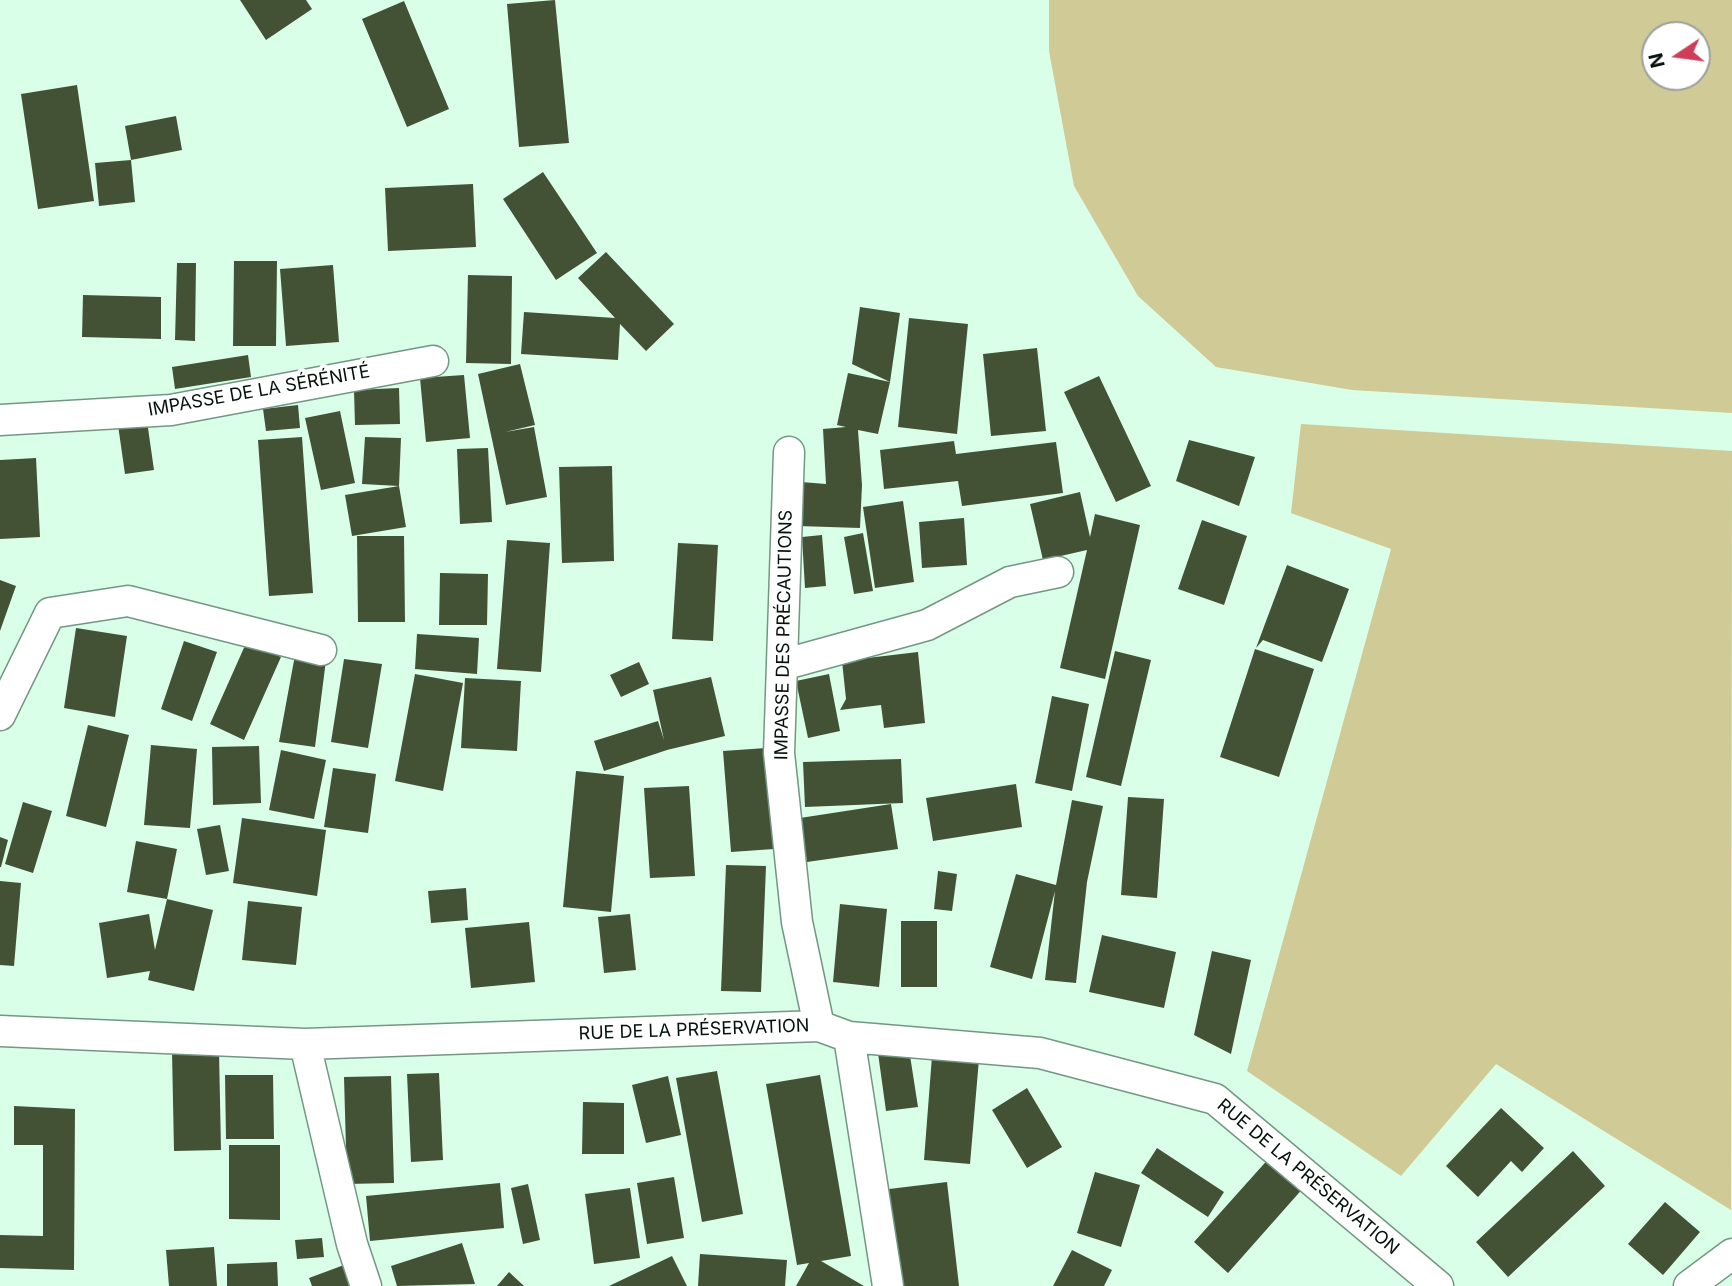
<!DOCTYPE html>
<html>
<head>
<meta charset="utf-8">
<style>
	body { margin:0 }
	#map { position:relative; width:1732px; height:1286px; overflow:hidden; background:#d9ffe8; font-family:Inter,sans-serif }
	canvas { display:block }
	.north { position:absolute; left:1641px; top:21px; width:70px; height:70px; box-sizing:border-box; background:#fff; border:2px solid #9ba09d; border-radius:50%; rotate:257deg; font-size:19px; font-weight:700; line-height:28px; text-align:center; color:#05110a }
	.north::after { content:''; display:block; margin:auto; width:24px; height:32px; background:#ce3e58; clip-path:polygon(50% 0,100% 100%,50% 72%,0 100%) }
</style>
</head>
<body>
<div id="map">
<canvas width="1732" height="1286"></canvas>
<div class="north">N</div>
</div>
<script>
const g = document.querySelector('canvas').getContext('2d');
g.lineJoin = 'round';
function paint(path, color) {
  g.fillStyle = color;
  g.fill(path, 'evenodd');
}
function strokePath(path, color, width, dash) {
  g.strokeStyle = color;
  g.lineWidth = width;
  g.lineCap = dash ? 'butt' : 'round';
  g.setLineDash(dash || []);
  g.stroke(path);
}
function write(font, color, halo, rows, align = 'center') {
  g.font = font + ' Inter,sans-serif';
  g.lineWidth = 7;
  g.setLineDash([]);
  g.textBaseline = 'middle';
  g.strokeStyle = halo;
  g.fillStyle = color;
  for (const [text, x, y, turn = 0] of rows) {
    g.save();
    g.translate(x, y);
    g.rotate((+turn || 0) * Math.PI / 180);
    g.textAlign = isNaN(turn) ? turn : align;
    if (halo) g.strokeText(text, 0, 0);
    g.fillText(text, 0, 0);
    g.restore();
  }
}
paint(new Path2D(`
	M 1049,0 L 1732,0 L 1732,413 L 1352,390 L 1216,367 L 1138,296 L 1074,186 L 1049,51 ZM 1697,35 L 1697,77 L 1655,77 L 1655,35 Z
	M 1301,424 L 1732,451 L 1731,1210 L 1496,1064 L 1401,1176 L 1247,1071 L 1391,549 L 1291,513 Z`), '#d0ca96');
paint(new Path2D(`
	M 240,0 L 306,0 L 312,9 L 266,40 Z
	M 555,0 L 569,143 L 519,147 L 507,4 Z
	M 404,1 L 449,109 L 407,127 L 362,19 Z
	M 77,85 L 94,201 L 38,209 L 21,94 Z
	M 176,116 L 182,150 L 131,160 L 125,126 Z
	M 131,160 L 135,202 L 99,206 L 95,163 Z
	M 543,172 L 597,253 L 556,280 L 503,199 Z
	M 473,184 L 476,247 L 388,251 L 385,188 Z
	M 606,252 L 674,324 L 646,351 L 620,324 L 618,360 L 521,354 L 524,312 L 615,318 L 578,278 Z
	M 234,261 L 277,261 L 276,346 L 233,346 Z
	M 177,263 L 196,263 L 195,341 L 175,340 Z
	M 333,265 L 339,342 L 286,346 L 280,269 Z
	M 468,275 L 512,276 L 511,364 L 466,363 Z
	M 83,295 L 161,297 L 161,339 L 82,337 Z
	M 860,307 L 900,313 L 890,382 L 878,434 L 858,430 L 862,485 L 860,528 L 798,526 L 801,482 L 826,484 L 823,429 L 846,427 L 837,425 L 848,373 L 890,382 L 852,364 Z
	M 909,318 L 968,324 L 957,434 L 898,427 Z
	M 1037,348 L 1046,431 L 991,436 L 983,354 Z
	M 248,355 L 251,377 L 175,389 L 172,367 Z
	M 520,364 L 535,425 L 505,432 L 534,427 L 547,497 L 506,505 L 478,374 Z
	M 464,375 L 470,438 L 426,442 L 420,378 Z
	M 1099,376 L 1151,486 L 1116,502 L 1064,392 Z
	M 399,388 L 400,424 L 355,425 L 354,390 Z
	M 298,405 L 300,428 L 266,431 L 263,409 Z
	M 340,411 L 355,483 L 321,490 L 305,418 Z
	M 147,421 L 154,470 L 125,474 L 118,425 Z
	M 302,437 L 313,593 L 269,596 L 258,440 Z
	M 365,437 L 401,438 L 399,486 L 406,527 L 352,536 L 345,495 L 399,486 L 362,484 Z
	M 1189,440 L 1255,457 L 1239,506 L 1176,481 Z
	M 954,441 L 956,454 L 1056,442 L 1063,493 L 962,506 L 958,481 L 884,489 L 880,450 Z
	M 488,448 L 492,522 L 460,524 L 457,449 Z
	M 36,458 L 40,537 L 0,539 L 0,460 Z
	M 612,466 L 614,561 L 562,563 L 559,467 Z
	M 1080,492 L 1090,537 L 1095,514 L 1140,525 L 1105,679 L 1060,668 L 1087,550 L 1043,560 L 1030,504 Z
	M 903,501 L 914,582 L 875,588 L 863,507 Z
	M 964,518 L 967,565 L 922,568 L 919,522 Z
	M 1202,520 L 1247,536 L 1224,605 L 1178,589 Z
	M 863,533 L 873,591 L 854,594 L 844,537 Z
	M 822,535 L 826,586 L 805,588 L 802,537 Z
	M 357,536 L 404,536 L 405,622 L 358,622 Z
	M 507,540 L 550,543 L 541,672 L 497,669 Z
	M 678,543 L 718,545 L 713,641 L 672,639 Z
	M 1287,565 L 1349,589 L 1322,662 L 1263,640 L 1256,648 Z
	M 440,573 L 488,574 L 487,625 L 439,625 Z
	M 0,580 L 16,586 L 0,631 Z
	M 76,628 L 127,636 L 115,717 L 64,708 Z
	M 417,634 L 479,638 L 477,674 L 415,669 Z
	M 184,641 L 217,652 L 192,721 L 161,709 Z
	M 247,641 L 281,657 L 244,740 L 210,724 Z
	M 1255,649 L 1314,669 L 1279,777 L 1220,757 Z
	M 1115,651 L 1151,660 L 1121,786 L 1086,777 Z
	M 918,652 L 925,723 L 884,728 L 881,705 L 840,710 L 846,699 L 842,661 Z
	M 295,655 L 326,660 L 315,747 L 279,742 Z
	M 344,659 L 382,664 L 368,748 L 331,742 Z
	M 639,662 L 649,684 L 621,697 L 610,675 Z
	M 415,674 L 463,683 L 443,791 L 395,781 Z
	M 829,674 L 840,731 L 808,738 L 796,681 Z
	M 711,677 L 725,736 L 667,750 L 604,771 L 594,741 L 658,721 L 664,740 L 653,690 Z
	M 465,678 L 521,681 L 517,751 L 461,748 Z
	M 1052,696 L 1089,704 L 1072,791 L 1035,783 Z
	M 88,725 L 129,735 L 106,827 L 66,816 Z
	M 151,745 L 197,749 L 190,828 L 144,825 Z
	M 259,746 L 261,803 L 213,805 L 212,747 Z
	M 766,748 L 774,849 L 731,852 L 723,751 Z
	M 281,750 L 326,760 L 314,819 L 269,810 Z
	M 901,759 L 903,803 L 805,807 L 803,762 Z
	M 333,768 L 376,774 L 368,833 L 324,827 Z
	M 576,771 L 624,776 L 611,912 L 563,907 Z
	M 1016,784 L 1022,827 L 933,841 L 926,798 Z
	M 689,786 L 695,876 L 650,878 L 644,788 Z
	M 1128,797 L 1164,799 L 1157,898 L 1121,895 Z
	M 1072,800 L 1103,806 L 1087,882 L 1076,983 L 1045,980 L 1055,891 L 1032,979 L 990,967 L 1016,874 L 1056,885 Z
	M 23,802 L 52,811 L 33,873 L 5,864 Z
	M 891,804 L 898,849 L 807,862 L 800,818 Z
	M 242,818 L 326,830 L 317,896 L 233,883 Z
	M 220,825 L 229,871 L 206,875 L 197,829 Z
	M 0,837 L 8,840 L 1,867 L 0,867 Z
	M 136,841 L 177,849 L 167,899 L 213,910 L 194,991 L 148,980 L 150,971 L 107,978 L 99,923 L 149,914 L 155,950 L 167,899 L 127,892 Z
	M 726,865 L 766,866 L 761,992 L 721,991 Z
	M 938,871 L 957,874 L 952,911 L 934,909 Z
	M 0,881 L 21,883 L 14,966 L 0,965 Z
	M 466,888 L 468,920 L 431,923 L 428,891 Z
	M 248,901 L 302,907 L 296,965 L 242,960 Z
	M 840,904 L 887,909 L 879,987 L 833,982 Z
	M 630,914 L 636,970 L 604,973 L 598,917 Z
	M 901,921 L 937,921 L 937,987 L 901,987 Z
	M 529,922 L 535,982 L 471,988 L 465,928 Z
	M 1102,935 L 1176,952 L 1164,1008 L 1089,992 Z
	M 1212,951 L 1251,960 L 1231,1054 L 1194,1035 Z
	M 909,1049 L 918,1107 L 886,1111 L 878,1053 Z
	M 219,1051 L 221,1150 L 174,1151 L 172,1052 Z
	M 932,1056 L 979,1059 L 970,1164 L 924,1160 Z
	M 717,1071 L 743,1214 L 702,1222 L 676,1078 Z
	M 439,1073 L 443,1160 L 411,1162 L 407,1074 Z
	M 225,1075 L 273,1075 L 274,1139 L 226,1139 Z
	M 820,1075 L 851,1256 L 821,1261 L 864,1286 L 796,1286 L 809,1263 L 797,1265 L 766,1084 Z
	M 391,1076 L 394,1183 L 347,1184 L 344,1077 Z
	M 668,1076 L 681,1135 L 646,1143 L 632,1085 Z
	M 1027,1088 L 1062,1147 L 1027,1168 L 992,1110 Z
	M 583,1102 L 624,1103 L 624,1154 L 582,1154 Z
	M 14,1106 L 75,1109 L 74,1270 L 0,1268 L 0,1235 L 43,1236 L 43,1145 L 14,1145 Z
	M 1501,1108 L 1544,1148 L 1522,1172 L 1511,1161 L 1478,1197 L 1446,1166 Z
	M 229,1145 L 280,1145 L 280,1220 L 229,1219 Z
	M 1157,1148 L 1224,1192 L 1208,1217 L 1141,1173 Z
	M 1573,1151 L 1605,1186 L 1508,1277 L 1476,1242 Z
	M 1271,1156 L 1305,1186 L 1228,1273 L 1194,1242 Z
	M 1095,1172 L 1140,1185 L 1121,1247 L 1077,1233 Z
	M 674,1177 L 684,1238 L 647,1244 L 637,1183 Z
	M 947,1182 L 959,1286 L 900,1286 L 889,1189 Z
	M 500,1183 L 504,1228 L 370,1241 L 366,1196 Z
	M 528,1184 L 540,1240 L 523,1244 L 511,1188 Z
	M 630,1188 L 640,1258 L 594,1264 L 585,1194 Z
	M 1665,1202 L 1700,1232 L 1663,1275 L 1628,1244 Z
	M 322,1238 L 324,1257 L 297,1259 L 295,1240 Z
	M 462,1243 L 475,1284 L 397,1286 L 391,1266 Z
	M 214,1247 L 217,1286 L 169,1286 L 166,1250 Z
	M 1072,1250 L 1112,1270 L 1104,1286 L 1053,1286 Z
	M 700,1254 L 787,1260 L 785,1286 L 698,1286 Z
	M 672,1256 L 687,1286 L 609,1286 Z
	M 277,1262 L 278,1286 L 227,1286 L 227,1264 Z
	M 344,1265 L 352,1286 L 312,1286 L 309,1278 Z
	M 509,1272 L 524,1286 L 497,1286 Z`), '#435235');
const minor = new Path2D(`
	M 0,420 L 171,410 L 433,361
	M 789,452 L 779,753 L 797,922 L 819,1026
	M 782,665 L 927,625 L 1010,582 L 1058,572
	M 0,715 L 50,613 L 128,601 L 321,650
	M 0,1031 L 305,1044 L 819,1026 L 849,1037 L 1040,1053 L 1215,1099 L 1438,1286
	M 849,1037 L 888,1286
	M 305,1044 L 352,1244 L 366,1286
	M 1689,1286 L 1732,1254`);
strokePath(minor, '#749783', 33);
strokePath(minor, '#fff', 30);
write('18px', '#05110a', '#fff', [
	["IMPASSE DE LA SÉRÉNITÉ",259,391,-10],
	["IMPASSE DES PRÉCAUTIONS",784,635,-89],
	["RUE DE LA PRÉSERVATION",694,1030,-2],
	["RUE DE LA PRÉSERVATION",1308,1177,40]
]);
</script>
</body>
</html>
